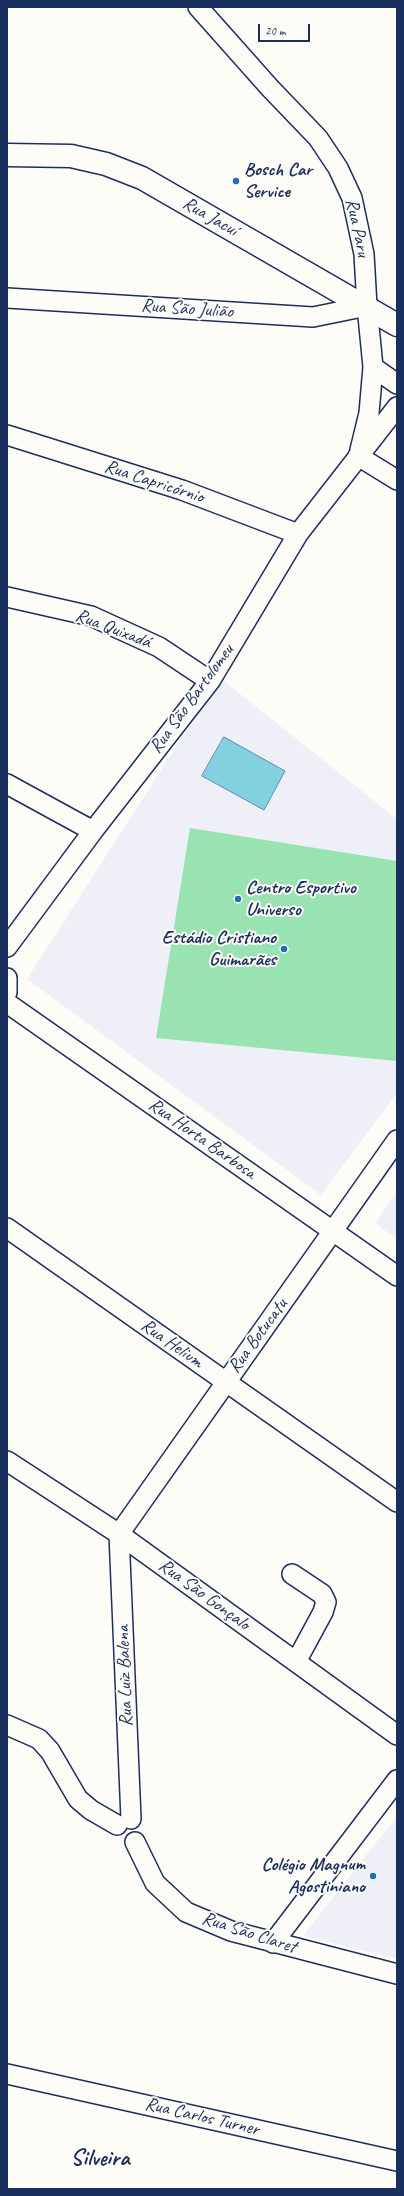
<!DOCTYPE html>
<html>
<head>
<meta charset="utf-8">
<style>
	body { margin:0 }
	#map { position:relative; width:404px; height:2196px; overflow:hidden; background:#fdfcf7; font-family:Caveat,sans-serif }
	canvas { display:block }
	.frame { position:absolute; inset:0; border:8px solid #1b2f5e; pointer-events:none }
	.scale { position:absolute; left:258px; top:24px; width:52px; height:18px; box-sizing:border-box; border:2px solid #1b2f5e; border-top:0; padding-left:5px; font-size:12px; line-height:14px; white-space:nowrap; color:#1b2f5e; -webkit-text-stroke:3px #fdfcf7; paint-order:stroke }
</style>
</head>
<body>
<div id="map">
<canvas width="404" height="2196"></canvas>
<div class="frame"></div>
<div class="scale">20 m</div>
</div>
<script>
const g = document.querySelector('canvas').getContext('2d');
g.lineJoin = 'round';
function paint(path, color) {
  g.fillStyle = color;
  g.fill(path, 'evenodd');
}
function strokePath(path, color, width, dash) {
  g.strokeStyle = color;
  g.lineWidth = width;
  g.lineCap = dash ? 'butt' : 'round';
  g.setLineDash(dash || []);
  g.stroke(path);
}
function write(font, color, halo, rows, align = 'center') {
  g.font = font + ' Caveat,sans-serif';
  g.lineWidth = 4;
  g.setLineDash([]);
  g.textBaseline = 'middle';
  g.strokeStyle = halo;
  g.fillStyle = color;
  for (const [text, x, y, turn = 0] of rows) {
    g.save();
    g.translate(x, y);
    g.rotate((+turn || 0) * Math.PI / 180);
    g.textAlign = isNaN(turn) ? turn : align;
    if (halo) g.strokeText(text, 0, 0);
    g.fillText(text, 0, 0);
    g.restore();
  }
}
paint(new Path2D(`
	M 220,678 L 397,819 L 397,1093 L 321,1195 L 27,979 Z
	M 397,1192 L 397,1239 L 375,1223 Z
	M 397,1816 L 397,1959 L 303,1936 Z`), '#efeff8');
paint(new Path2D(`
	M 190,828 L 397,861 L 397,1061 L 156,1038 Z`), '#99e2b1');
const water = new Path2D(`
	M 224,737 L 285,771 L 264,810 L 202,776 Z`);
paint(water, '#83d1e0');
strokePath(water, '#5990ac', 1);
const minor = new Path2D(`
	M 198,7 L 270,88 L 318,138 L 338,168 L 352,198 L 364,254 L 367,306 L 373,367 L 369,413 L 360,450
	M 7,298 L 313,317 L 367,306
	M 373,367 L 397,384
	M 7,435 L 182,490 L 298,534
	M 358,456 L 397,480
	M 7,597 L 91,616 L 159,647 L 210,681
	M 7,784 L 93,831
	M 7,947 L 93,831 L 210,681 L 298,534 L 397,407
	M 7,978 L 7,992
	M 7,1003 L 397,1276
	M 7,1228 L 397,1502
	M 7,1461 L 119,1534 L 397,1735
	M 119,1534 L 397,1140
	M 119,1534 L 131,1819
	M 292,1574 L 322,1594 L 326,1602 L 323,1612 L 296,1662
	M 7,1725 L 39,1739 L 50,1751 L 78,1799 L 91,1810 L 117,1825
	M 135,1842 L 155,1883 L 186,1912 L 231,1931 L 397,1974
	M 273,1943 L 397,1780
	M 7,2074 L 397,2161`);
const major = new Path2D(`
	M 7,155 L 71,156 L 106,164 L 142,178 L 397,325`);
strokePath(minor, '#1b2f5e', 22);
strokePath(major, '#1b2f5e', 25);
strokePath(minor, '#fdfcf7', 19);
strokePath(major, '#fdfcf7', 22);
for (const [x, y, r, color] of [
	[236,181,4,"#1f6fb2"],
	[238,899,4,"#1f6fb2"],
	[284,949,4,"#1f6fb2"],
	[373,1876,4,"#1f6fb2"]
]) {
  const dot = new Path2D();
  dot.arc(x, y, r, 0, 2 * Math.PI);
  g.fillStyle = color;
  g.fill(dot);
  strokePath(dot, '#fdfcf7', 1.5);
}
write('bold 19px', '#1b2f5e', '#fdfcf7', [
	["Bosch Car",244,170],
	["Service",244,192],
	["Centro Esportivo",246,888],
	["Universo",246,910],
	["Estádio Cristiano",276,938,"right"],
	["Guimarães",276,960,"right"],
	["Colégio Magnum",365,1865,"right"],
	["Agostiniano",365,1887,"right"]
], 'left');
write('19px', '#1b2f5e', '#fdfcf7', [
	["Rua Jacuí",210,217,30],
	["Rua Paru",357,228,78],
	["Rua São Julião",187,309,4],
	["Rua Capricórnio",154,482,18],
	["Rua Quixadá",113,629,21],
	["Rua São Bartolomeu",192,699,-54],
	["Rua Horta Barbosa",202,1139,35],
	["Rua Botucatu",258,1336,-54],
	["Rua Helium",172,1344,35],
	["Rua São Gonçalo",204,1595,36],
	["Rua Luiz Balena",125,1676,-92],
	["Rua São Claret",249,1933,18],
	["Rua Carlos Turner",202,2117,13]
]);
write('bold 23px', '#1b2f5e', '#fdfcf7', [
	["Silveira",100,2159]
]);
</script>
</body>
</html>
